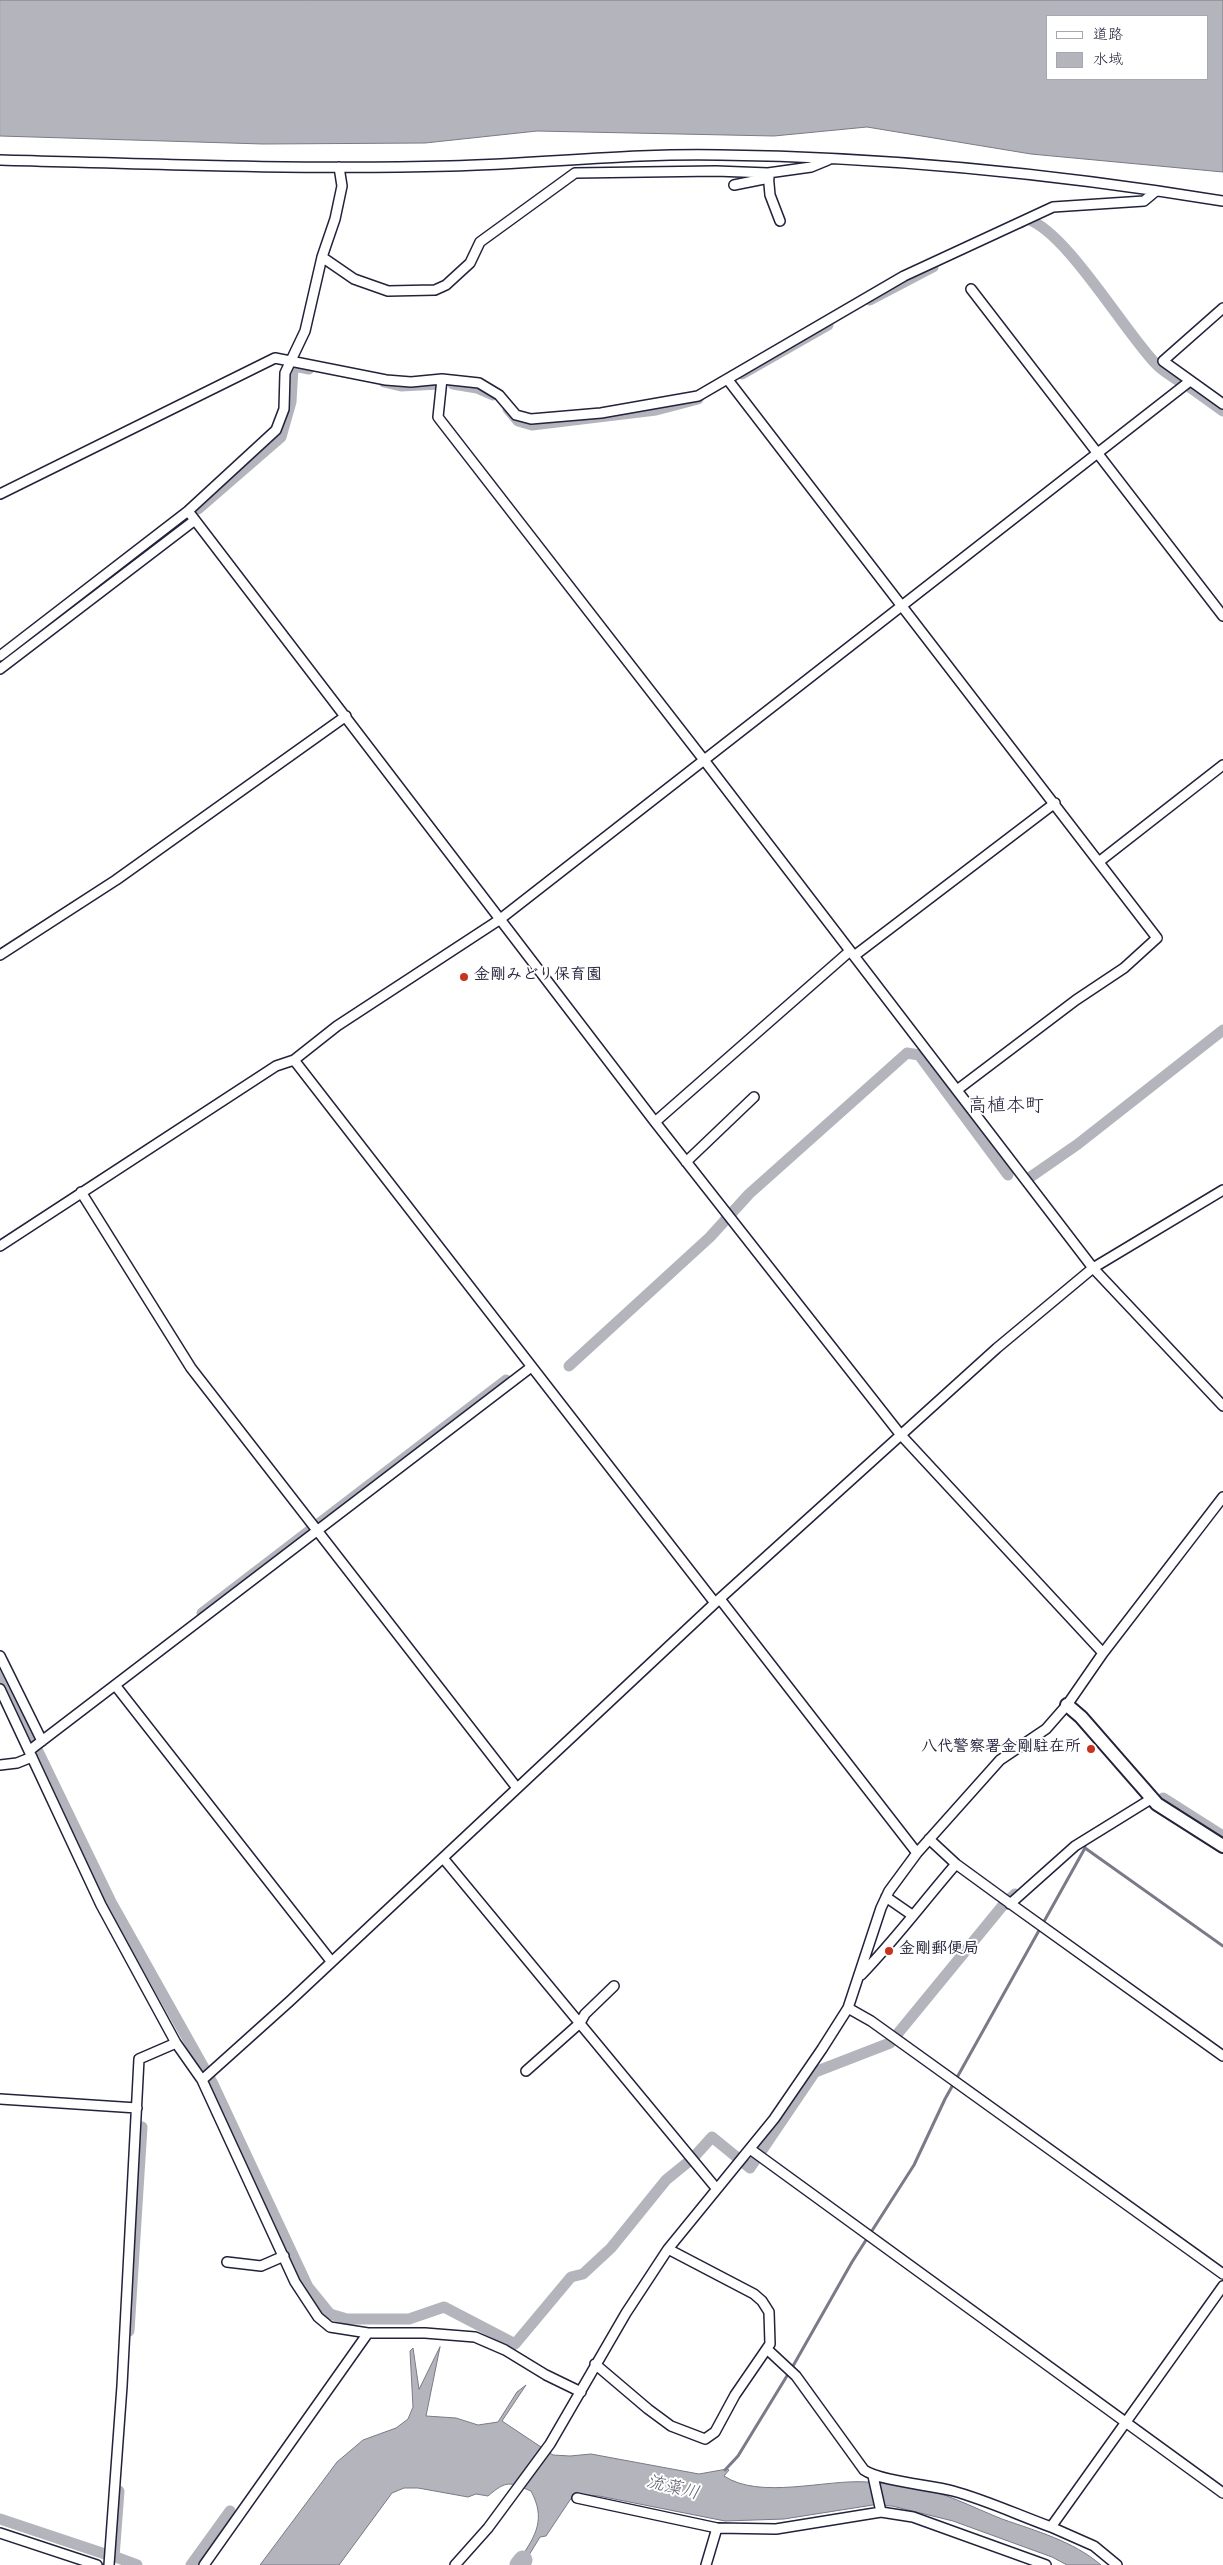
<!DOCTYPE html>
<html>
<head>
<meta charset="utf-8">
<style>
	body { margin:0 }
	#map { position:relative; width:1223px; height:2565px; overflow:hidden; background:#fff; font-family:Dekko,"Klee One",sans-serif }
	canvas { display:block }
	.legend { position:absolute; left:1046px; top:15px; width:162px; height:65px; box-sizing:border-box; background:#fff; border:1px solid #a7a7b1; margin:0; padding:6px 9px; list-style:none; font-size:15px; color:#22223b }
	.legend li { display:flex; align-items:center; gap:10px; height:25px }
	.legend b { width:25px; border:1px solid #a7a7b1 }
</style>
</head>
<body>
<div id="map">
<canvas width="1223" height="2565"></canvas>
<ul class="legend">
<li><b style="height:6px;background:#fff"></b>道路</li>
<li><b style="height:14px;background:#b4b4bc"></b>水域</li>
</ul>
</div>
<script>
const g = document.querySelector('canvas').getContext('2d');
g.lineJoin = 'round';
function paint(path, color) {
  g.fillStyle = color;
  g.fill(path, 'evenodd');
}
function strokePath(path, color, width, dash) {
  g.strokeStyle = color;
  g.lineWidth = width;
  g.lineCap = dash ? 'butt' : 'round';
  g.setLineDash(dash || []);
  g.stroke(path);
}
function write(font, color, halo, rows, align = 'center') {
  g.font = font + ' Dekko,"Klee One",sans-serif';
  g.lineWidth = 4;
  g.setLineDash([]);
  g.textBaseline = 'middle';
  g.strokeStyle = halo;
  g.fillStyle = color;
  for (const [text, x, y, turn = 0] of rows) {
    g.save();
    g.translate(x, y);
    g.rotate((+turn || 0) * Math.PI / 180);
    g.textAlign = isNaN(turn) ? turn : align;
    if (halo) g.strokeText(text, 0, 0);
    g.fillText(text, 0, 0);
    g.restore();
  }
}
const water = new Path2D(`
	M 0,0 L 1223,0 L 1223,172 L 1031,154 L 867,127 L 774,136 L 537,131 L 425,143 L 263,144 L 0,136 ZM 1207,16 L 1207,79 L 1047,79 L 1047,16 Z
	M 440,2347 L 426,2416 L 456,2418 L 478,2425 L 498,2422 L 517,2392 L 526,2385 L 502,2421 L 553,2455 L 570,2456 L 591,2454 L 699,2474 L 727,2469 L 729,2470 L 724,2476 C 760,2500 826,2479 867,2482 C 882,2483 898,2483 912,2486 C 944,2492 972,2507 1002,2519 C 1036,2531 1073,2541 1101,2565 L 1067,2565 L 1052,2557 L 953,2521 L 892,2506 L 873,2505 L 784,2519 L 725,2521 L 599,2496 L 574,2494 L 546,2536 L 540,2537 L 526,2560 L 520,2559 C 536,2535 546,2519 531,2491 C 509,2482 507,2480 488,2496 L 476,2494 L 468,2497 L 418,2488 L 404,2488 L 392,2493 L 339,2565 L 260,2565 L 337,2462 L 363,2440 L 396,2428 L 408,2419 L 413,2407 L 410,2351 L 413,2348 L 419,2389 Z`);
paint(water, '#b4b4bc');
strokePath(water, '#7a7a88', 1);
strokePath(new Path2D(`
	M 1085,1848 L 1223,1946
	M 725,2470 L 738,2456 L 793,2366 L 852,2262 L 914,2165 L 945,2099 L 1085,1848 L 1084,1841`), '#7a7a88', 3);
strokePath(new Path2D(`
	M 1021,223 L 1027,219 C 1066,231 1124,331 1156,364 C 1162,371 1172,376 1180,382
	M 870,300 L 933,267
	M 742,374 L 828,325
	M 384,382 L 401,386 L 439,384
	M 453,384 L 477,388 L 493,395
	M 1191,388 L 1223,411
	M 508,409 L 518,421 L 532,425 L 656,410 L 698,399
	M 198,509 L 281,437 L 291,402 L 293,368 L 294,366 L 309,369
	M 56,618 L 190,516
	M 1029,1178 L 1078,1144 L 1223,1030
	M 569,1366 L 710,1237 L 749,1194 L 907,1053 L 919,1055 L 1008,1175
	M 202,1613 L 506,1380
	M 0,1673 L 111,1902 L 213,2084 L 308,2287 L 330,2314 L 347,2319 L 409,2319 L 444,2307 L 515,2344 L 571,2277 L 583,2274 L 611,2248 L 666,2180 L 693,2158 L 712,2137 L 750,2168 L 815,2072 L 890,2043 L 1004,1904 L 1015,1894
	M 1163,1798 L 1223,1836
	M 129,2331 L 142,2127
	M 0,2519 L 105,2554
	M 113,2556 L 137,2565
	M 114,2557 L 119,2491
	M 191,2565 L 230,2511`), '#b4b4bc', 11);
strokePath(new Path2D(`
	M 519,2565 L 523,2560`), '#b4b4bc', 19);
const street = new Path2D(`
	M 0,160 C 150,164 300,170 450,166 C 540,164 630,153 720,155 C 888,157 1057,174 1223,201
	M 768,173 L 770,195 L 780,221
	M 734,185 L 769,178
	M 322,257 L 354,279 L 388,291 L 435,290 L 446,285 L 470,263 L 480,242 L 575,173 L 716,171 L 768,173 L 811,167 L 828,160
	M 971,289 L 1223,616
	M 1223,308 L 1163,361 L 1223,404
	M 442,379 L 438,417 L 441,421 L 704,760 L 1093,1268 L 1223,1406
	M 728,380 L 1157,938 L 1124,968 L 1076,1000 L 957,1090
	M 0,494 L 275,358 L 386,380 L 411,382 L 442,379 L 479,383 L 499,395 L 516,415 L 531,419 L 601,413 L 698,396 L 904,276 L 1053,207 L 1144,201 L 1156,191
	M 188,511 L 655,1122 L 900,1434 L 1103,1653
	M 0,656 L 188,511 L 276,430 L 284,409 L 285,373 L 305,331 L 322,257 L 335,219 L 342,186 L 339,167
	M 0,669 L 195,520
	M 1100,861 L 1223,765
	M 0,955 L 116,880 L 346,716
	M 854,956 L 1055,803
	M 294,1060 L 715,1603
	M 655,1122 L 850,951
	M 686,1162 L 754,1097
	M 81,1192 L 191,1368 L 517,1788
	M 0,1246 L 276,1066 L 294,1060 L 337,1026 L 499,920 L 1190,381
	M 720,1599 L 917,1853
	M 0,1656 L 42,1741
	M 115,1685 L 331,1961
	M 0,1689 L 101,1905 L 176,2043 L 202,2080 L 295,2282 L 318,2317 L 330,2327 L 368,2333 L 425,2333 L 475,2337 L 505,2350 L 546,2375 L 581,2392
	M 30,1750 L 530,1368
	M 0,1765 L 17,1763 L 32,1757
	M 929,1839 L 956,1864 L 1004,1899 L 1223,2056
	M 443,1858 L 716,2188
	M 886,1897 L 912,1915
	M 1010,1904 L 1075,1846 L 1151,1799
	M 861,1975 C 895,1940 924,1901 956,1864
	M 848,2008 L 871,2021 L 1223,2274
	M 526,2071 L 580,2023 L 585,2014 L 614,1986
	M 202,2080 L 290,2001 L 715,1603 L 997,1348 L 1093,1268 L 1223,1190
	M 0,2099 L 137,2108
	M 750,2149 L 1223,2493
	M 227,2262 L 261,2266 L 284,2256
	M 768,2350 L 796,2376 L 864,2470 C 880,2481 930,2485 953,2491 C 986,2500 1018,2515 1051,2527 L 1223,2286
	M 595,2364 L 648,2409 L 671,2426 L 705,2439 L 715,2432 L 735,2395 L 770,2344 L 769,2312 L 762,2301 L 754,2294 L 668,2249
	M 873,2476 L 881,2512
	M 577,2498 L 717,2528 L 776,2529 L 881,2512 L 913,2517 L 1046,2565
	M 1051,2527 L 1094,2546 L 1117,2565
	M 0,2533 L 97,2565
	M 109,2565 L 122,2386 L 139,2059 L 176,2043
	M 204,2565 L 368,2333
	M 455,2565 L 488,2528 L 550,2444 L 626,2313 L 668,2249 L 774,2119 L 822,2049 L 848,2008 L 881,1908 L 889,1891 L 917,1853 L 1000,1760 L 1046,1729 L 1067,1705 L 1103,1653 L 1223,1497
	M 706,2565 L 717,2528`);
const secondary = new Path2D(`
	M 1067,1705 L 1081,1717 L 1157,1804 L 1223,1846`);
strokePath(street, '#22223b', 12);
strokePath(secondary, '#22223b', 16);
strokePath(street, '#fff', 9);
strokePath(secondary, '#fff', 12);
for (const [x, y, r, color] of [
	[464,977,5,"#c8321e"],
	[1091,1749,5,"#c8321e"],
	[889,1951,5,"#c8321e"]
]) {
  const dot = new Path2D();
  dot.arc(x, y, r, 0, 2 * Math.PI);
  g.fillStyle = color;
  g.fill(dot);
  strokePath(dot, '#fff', 2);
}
write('bold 16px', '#22223b', '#fff', [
	["金剛みどり保育園",474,977],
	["八代警察署金剛駐在所",1081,1749,"right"],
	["金剛郵便局",899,1951]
], 'left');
write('italic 18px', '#5c5c6f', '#fff', [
	["流藻川",672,2490,14]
]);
write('19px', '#22223b', '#fff', [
	["高植本町",1006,1108]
]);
</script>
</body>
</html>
